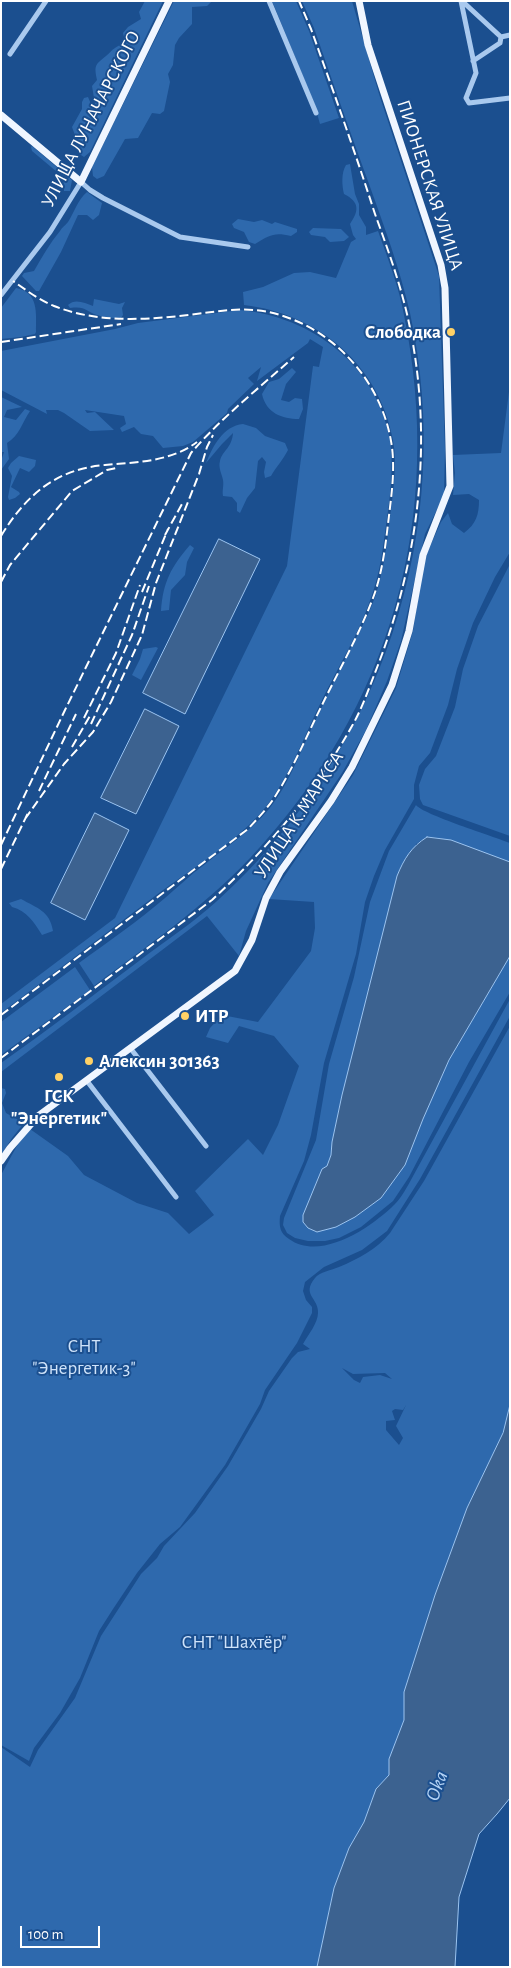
<!DOCTYPE html>
<html>
<head>
<meta charset="utf-8">
<style>
	body { margin:0 }
	#map { position:relative; width:511px; height:1968px; overflow:hidden; background:#1b4f8f; font-family:"Alegreya Sans",sans-serif }
	canvas { display:block }
	.frame { position:absolute; inset:0; border:2px solid #fff; pointer-events:none }
	.scale { position:absolute; left:20px; top:1926px; width:80px; height:22px; box-sizing:border-box; border:2px solid #fff; border-top:0; padding-left:6px; font-size:15px; line-height:18px; white-space:nowrap; color:#fff; -webkit-text-stroke:4px #1b4f8f; paint-order:stroke }
</style>
</head>
<body>
<div id="map">
<canvas width="511" height="1968"></canvas>
<div class="frame"></div>
<div class="scale">100 m</div>
</div>
<script>
const g = document.querySelector('canvas').getContext('2d');
g.lineJoin = 'round';
function paint(path, color) {
  g.fillStyle = color;
  g.fill(path, 'evenodd');
}
function strokePath(path, color, width, dash) {
  g.strokeStyle = color;
  g.lineWidth = width;
  g.lineCap = dash ? 'butt' : 'round';
  g.setLineDash(dash || []);
  g.stroke(path);
}
function write(font, color, halo, rows, align = 'center') {
  g.font = font + ' "Alegreya Sans",sans-serif';
  g.lineWidth = 4;
  g.setLineDash([]);
  g.textBaseline = 'middle';
  g.strokeStyle = halo;
  g.fillStyle = color;
  for (const [text, x, y, turn = 0] of rows) {
    g.save();
    g.translate(x, y);
    g.rotate((+turn || 0) * Math.PI / 180);
    g.textAlign = isNaN(turn) ? turn : align;
    if (halo) g.strokeText(text, 0, 0);
    g.fillText(text, 0, 0);
    g.restore();
  }
}
paint(new Path2D(`
	M 145,1 L 163,1 L 90,152 L 84,157 L 78,153 L 76,138 L 72,127 L 82,109 L 82,102 L 84,98 L 88,97 L 91,104 L 95,104 L 92,86 L 97,80 C 94,65 95,65 106,56 C 110,53 111,50 115,48 C 119,45 122,45 125,41 L 123,33 L 128,27 L 141,19 L 139,12 Z
	M 174,1 L 212,1 L 207,6 L 192,7 L 192,24 L 179,38 L 175,45 L 173,65 L 168,74 L 170,82 L 164,111 L 160,114 L 152,113 L 138,138 L 125,139 L 104,176 L 97,179 L 93,176 L 92,167 Z
	M 272,1 L 296,1 L 309,31 L 339,118 L 320,124 L 314,103 Z
	M 302,1 L 352,1 L 379,94 L 439,276 L 445,450 L 444,495 L 425,534 L 401,641 L 387,681 L 366,730 L 342,773 L 268,883 L 246,931 L 239,956 L 207,916 L 1,1072 L 1,1063 C 48,1030 93,995 139,961 C 165,941 193,923 217,901 C 381,753 457,530 410,313 C 400,269 384,226 369,184 C 350,132 332,80 314,28 Z
	M 32,146 L 72,180 L 70,191 L 64,191 L 63,177 L 32,151 L 31,147 Z
	M 350,164 L 355,194 L 359,204 L 359,215 L 366,227 L 366,235 L 378,231 C 388,259 399,287 404,315 C 445,516 391,708 251,857 C 204,907 148,945 94,986 L 79,963 C 108,942 138,921 165,898 C 178,887 190,875 204,865 C 226,847 251,831 269,809 C 290,783 302,747 317,717 C 326,699 334,681 343,663 C 354,641 367,620 375,597 C 383,574 386,550 389,526 C 392,498 398,467 393,440 C 379,365 319,314 244,305 L 243,292 L 263,287 L 294,273 L 310,272 L 336,278 L 351,242 L 356,239 L 353,235 L 350,224 C 359,211 360,202 344,194 C 342,186 341,173 346,165 Z
	M 87,192 L 102,203 L 99,215 L 93,220 L 87,215 L 78,215 L 61,252 L 39,291 L 36,291 L 22,276 L 24,273 L 34,271 C 42,257 50,243 60,231 C 62,227 65,226 68,222 C 74,213 78,199 87,192 Z
	M 238,219 L 254,222 L 262,220 L 272,224 L 275,222 L 297,229 L 297,232 L 291,236 C 274,232 270,235 255,244 L 249,242 L 244,232 L 234,228 L 232,224 Z
	M 313,228 L 341,229 L 349,237 L 344,241 L 330,242 L 325,237 L 311,235 L 309,232 Z
	M 16,288 C 39,292 36,313 36,332 L 35,334 L 21,337 L 1,339 L 1,308 Z
	M 94,299 L 119,304 L 125,302 L 122,308 L 123,315 L 121,318 C 113,318 105,318 97,315 C 84,311 87,306 70,308 L 68,305 C 75,298 85,303 93,306 Z
	M 240,310 C 313,317 377,366 390,440 C 394,468 390,498 386,525 C 383,549 380,572 372,595 C 360,632 338,667 321,702 C 304,737 286,785 260,814 C 231,845 193,868 159,893 C 106,933 54,973 1,1013 L 1,1004 L 115,918 L 287,566 L 313,366 L 319,367 L 323,347 L 310,339 L 308,343 L 257,381 L 261,367 L 248,378 L 254,384 L 228,409 L 227,413 L 193,442 L 183,446 L 163,448 L 153,436 L 141,434 L 134,427 L 122,432 L 120,428 L 126,424 L 124,416 L 85,410 L 87,413 L 95,412 L 114,430 L 90,431 L 64,413 L 58,410 L 46,410 L 47,414 L 1,390 L 1,351 L 115,329 L 138,323 Z
	M 292,368 L 296,372 L 286,384 L 281,400 L 289,402 L 295,398 L 302,399 L 303,409 L 299,419 C 282,419 266,413 262,394 L 269,382 L 279,379 Z
	M 510,384 L 510,552 L 495,577 L 473,623 L 457,669 L 448,705 L 430,753 L 419,766 L 414,785 L 414,799 L 385,850 L 374,876 L 365,902 L 356,954 L 324,1063 L 311,1135 L 304,1161 L 280,1216 C 279,1227 280,1233 289,1239 C 321,1262 372,1227 395,1204 C 402,1197 407,1187 412,1178 L 510,999 L 510,1016 L 420,1179 L 387,1231 L 362,1250 L 324,1267 L 305,1282 L 303,1291 L 306,1300 L 312,1307 L 312,1313 L 297,1343 L 265,1390 L 260,1404 L 225,1465 L 180,1527 L 160,1544 L 137,1573 L 113,1609 L 99,1631 L 80,1678 L 60,1713 L 34,1748 L 29,1761 L 1,1745 L 1,1175 L 19,1142 L 30,1129 L 68,1156 L 84,1175 L 137,1203 L 168,1213 L 189,1234 L 214,1215 L 195,1191 L 248,1139 L 263,1155 L 278,1125 L 299,1066 L 274,1036 L 239,1026 L 228,1043 L 206,1037 L 210,1028 L 222,1015 L 258,1022 L 311,951 L 315,928 L 314,902 L 269,899 L 353,775 L 396,688 L 413,631 L 422,573 L 427,553 L 441,522 L 448,513 L 452,524 L 464,533 C 476,524 479,515 479,500 L 469,494 L 453,495 L 455,473 L 453,455 L 501,453 Z
	M 1,397 L 22,407 L 7,410 L 4,417 L 16,420 L 25,409 L 30,411 C 22,423 19,436 7,443 L 9,459 L 1,470 L 1,461 L 4,452 L 1,452 Z
	M 243,424 L 256,428 L 265,436 L 285,443 L 288,450 C 283,460 276,467 271,476 L 265,478 L 264,472 L 266,462 L 262,457 L 258,461 L 255,488 L 247,498 L 240,513 L 237,511 L 237,503 L 232,497 L 223,496 C 222,490 224,486 223,480 C 222,474 218,468 220,461 C 222,451 232,448 233,433 L 222,444 L 206,463 C 213,446 223,426 243,424 Z
	M 19,456 L 36,460 L 35,466 L 29,472 L 20,468 L 11,487 L 19,492 L 20,494 L 15,498 L 9,500 L 8,497 L 12,476 L 8,468 L 11,463 Z
	M 190,545 L 194,548 L 187,562 L 185,575 L 171,590 L 169,610 L 161,611 C 163,582 171,567 190,545 Z
	M 510,564 L 510,836 L 423,805 L 420,799 L 419,785 L 425,769 L 436,756 L 455,707 L 463,669 L 478,626 Z
	M 156,647 L 158,648 L 141,680 L 132,675 L 140,659 L 143,649 Z
	M 416,805 C 422,814 495,837 510,843 L 510,862 L 439,838 L 427,837 L 416,844 L 342,1095 L 332,1142 L 331,1155 L 327,1166 L 355,1217 L 381,1198 L 405,1165 L 422,1119 L 449,1060 L 510,956 L 510,992 L 469,1062 L 409,1177 L 393,1201 L 361,1227 L 339,1238 L 325,1241 L 308,1241 L 295,1238 L 287,1233 L 283,1225 L 284,1218 L 316,1140 L 329,1064 L 354,977 L 370,902 L 389,851 Z
	M 21,899 C 37,908 50,911 53,931 L 42,935 C 34,922 27,911 12,907 L 9,903 Z
	M 75,967 L 90,990 L 1,1055 L 1,1022 Z
	M 510,1026 L 510,1405 L 503,1433 L 467,1508 L 435,1595 L 404,1692 L 404,1721 L 389,1759 L 389,1775 L 376,1789 L 364,1822 L 349,1848 L 334,1888 L 317,1967 L 1,1967 L 1,1747 L 30,1767 L 38,1750 L 75,1698 L 101,1636 L 141,1574 L 157,1558 L 164,1546 L 195,1513 L 228,1466 L 261,1409 L 269,1391 L 292,1358 L 298,1352 L 310,1349 L 303,1344 C 308,1335 318,1323 318,1313 C 319,1298 301,1295 315,1278 C 319,1272 332,1270 339,1267 C 358,1259 377,1249 390,1233 L 424,1181 ZM 342,1368 L 353,1374 L 385,1373 L 392,1379 L 380,1375 L 363,1377 L 360,1383 L 354,1380 ZM 406,1405 L 396,1426 L 403,1438 L 399,1445 L 386,1430 L 386,1421 L 395,1420 L 392,1411 L 395,1409 L 403,1410 Z
	M 1,1088 L 5,1089 L 6,1093 L 2,1103 L 6,1113 L 24,1123 L 12,1138 L 1,1155 Z`), '#2e69ad');
const water = new Path2D(`
	M 219,539 L 260,559 L 185,714 L 143,693 Z
	M 145,709 L 179,726 L 136,814 L 101,798 Z
	M 95,813 L 129,830 L 85,920 L 51,903 Z
	M 427,837 L 451,840 L 510,862 L 510,956 L 449,1060 L 423,1119 L 405,1165 L 381,1198 L 355,1217 L 336,1227 L 317,1232 L 308,1228 L 303,1222 L 303,1215 L 322,1169 L 327,1166 L 331,1155 L 332,1142 L 342,1095 L 397,876 C 404,859 411,847 427,837 Z
	M 510,1405 L 510,1798 L 497,1814 L 479,1834 L 459,1897 L 455,1967 L 317,1967 L 334,1888 L 349,1848 L 364,1822 L 376,1789 L 389,1775 L 389,1759 L 404,1720 L 404,1692 L 435,1595 L 467,1508 L 503,1433 Z`);
paint(water, '#3c6290');
strokePath(water, '#9cc4f0', 1);
strokePath(new Path2D(`
	M 269,1 L 316,113
	M 461,1 L 476,73 L 466,98 L 469,103 L 510,98
	M 462,1 L 501,37 L 510,35
	M 10,54 L 46,1
	M 473,61 L 500,43 L 501,37
	M 1,295 L 50,232 L 81,182 L 90,190 L 103,198 L 180,237 L 248,247
	M 131,1049 L 206,1146
	M 87,1081 L 176,1197`), '#a9c9ee', 5);
strokePath(new Path2D(`
	M 1,115 L 81,182 L 169,1
	M 1,1161 L 10,1148 L 38,1116 L 235,971 L 252,940 L 266,898 L 280,872 L 331,801 L 352,767 L 392,685 L 409,631 L 423,555 L 450,486 L 445,288 L 441,265 L 368,45 L 359,1`), '#f0f6ff', 7);
strokePath(new Path2D(`
	M 1,342 L 121,324
	M 165,535 L 182,504
	M 1,536 C 26,495 56,469 105,465 C 137,462 170,462 197,442
	M 1,582 L 10,565 L 72,491 L 107,470 L 116,468
	M 142,592 L 168,529
	M 84,718 L 116,653 L 140,585
	M 91,724 L 132,635 L 149,586
	M 72,747 L 91,714
	M 39,791 L 76,714
	M 25,819 L 64,764 L 93,732 L 111,702 L 142,635 L 156,583 L 199,474 L 207,447 L 213,435
	M 1,845 L 65,710 L 191,453 C 221,418 259,388 294,357
	M 1,869 L 28,813
	M 1,1015 L 248,829 C 258,818 268,808 276,795 C 294,767 307,735 322,705 C 339,670 359,635 373,598 C 382,574 385,549 388,524 C 391,498 396,468 391,441 C 381,383 337,332 280,315 C 248,305 221,311 189,315 C 144,320 97,323 54,306 C 39,300 26,290 13,281
	M 1,1058 L 212,900 C 267,849 315,792 352,726 C 363,707 370,685 378,665 C 421,553 434,431 407,314 C 399,280 387,247 375,214 C 355,152 333,90 311,29 L 299,1`), '#fff', 2, [9, 4]);
for (const [x, y, r, color] of [
	[451,332,5,"#ffd166"],
	[185,1016,5,"#ffd166"],
	[89,1061,5,"#ffd166"],
	[59,1077,5,"#ffd166"]
]) {
  const dot = new Path2D();
  dot.arc(x, y, r, 0, 2 * Math.PI);
  g.fillStyle = color;
  g.fill(dot);
  strokePath(dot, '#1b4f8f', 2);
}
write('19px', '#fff', '#1b4f8f', [
	["УЛИЦА ЛУНАЧАРСКОГО",91,119,-63],
	["ПИОНЕРСКАЯ УЛИЦА",430,185,72],
	["УЛИЦА К.МАРКСА",299,815,-57]
]);
write('bold 19px', '#fff', '#1b4f8f', [
	["Слободка",441,332,"right"],
	["ИТР",195,1016],
	["Алексин 301363",99,1061],
	["ГСК",59,1096,"center"],
	["\"Энергетик\"",59,1118,"center"]
], 'left');
write('19px', '#cfe3fa', '#1b4f8f', [
	["СНТ",84,1346],
	["\"Энергетик-3\"",84,1368],
	["СНТ \"Шахтёр\"",234,1642]
]);
write('italic 20px', '#b5d3f5', '#1b4f8f', [
	["Oka",437,1786,-69]
]);
</script>
</body>
</html>
